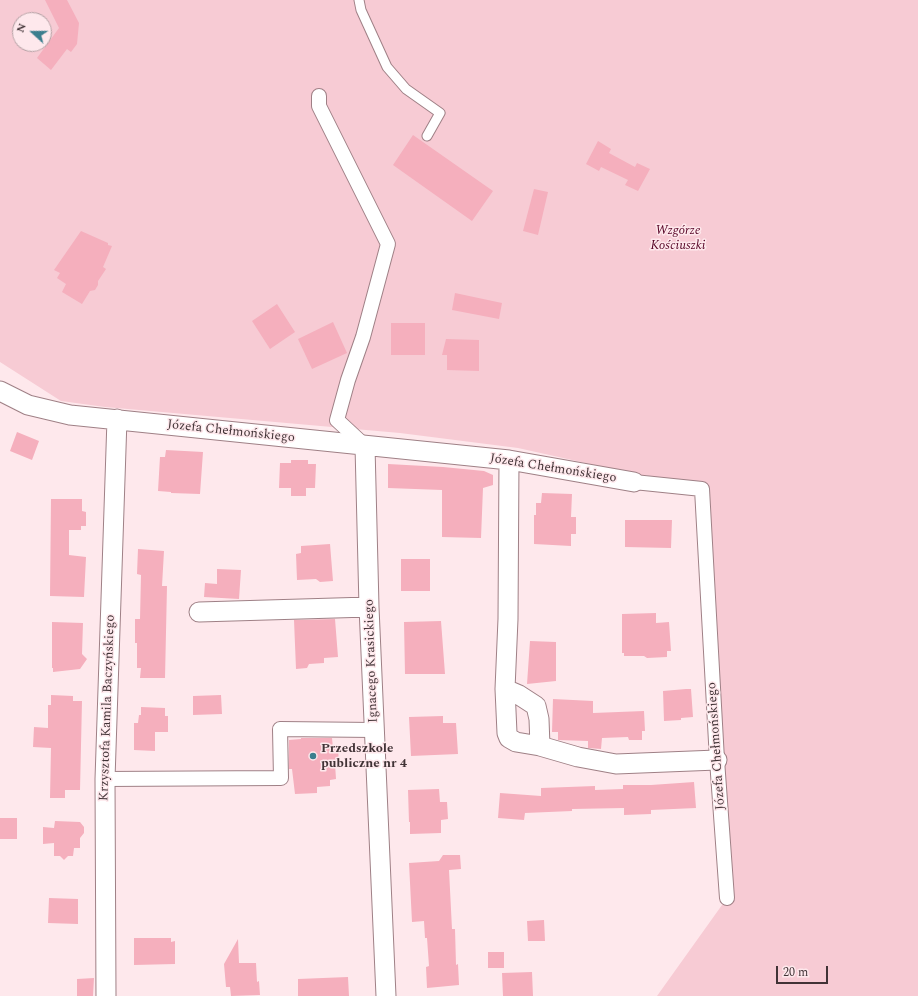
<!DOCTYPE html>
<html>
<head>
<meta charset="utf-8">
<style>
	body { margin:0 }
	#map { position:relative; width:918px; height:996px; overflow:hidden; background:#fee8ec; font-family:Spectral,serif }
	canvas { display:block }
	.north { position:absolute; left:12px; top:12px; width:40px; height:40px; box-sizing:border-box; background:#fee8ec; border:1px solid #b2a0a3; border-radius:50%; rotate:291deg; font-size:11px; font-weight:700; line-height:16px; text-align:center; color:#413336 }
	.north::after { content:''; display:block; margin:auto; width:14px; height:18px; background:#3b7e8e; clip-path:polygon(50% 0,100% 100%,50% 72%,0 100%) }
	.scale { position:absolute; left:776px; top:966px; width:52px; height:18px; box-sizing:border-box; border:2px solid #413336; border-top:0; padding-left:5px; font-size:12px; line-height:14px; white-space:nowrap; color:#413336; -webkit-text-stroke:3px #fee8ec; paint-order:stroke }
</style>
</head>
<body>
<div id="map">
<canvas width="918" height="996"></canvas>
<div class="north">N</div>
<div class="scale">20 m</div>
</div>
<script>
const g = document.querySelector('canvas').getContext('2d');
g.lineJoin = 'round';
function paint(path, color) {
  g.fillStyle = color;
  g.fill(path, 'evenodd');
}
function strokePath(path, color, width, dash) {
  g.strokeStyle = color;
  g.lineWidth = width;
  g.lineCap = dash ? 'butt' : 'round';
  g.setLineDash(dash || []);
  g.stroke(path);
}
function write(font, color, halo, rows, align = 'center') {
  g.font = font + ' Spectral,serif';
  g.lineWidth = 3;
  g.setLineDash([]);
  g.textBaseline = 'middle';
  g.strokeStyle = halo;
  g.fillStyle = color;
  for (const [text, x, y, turn = 0] of rows) {
    g.save();
    g.translate(x, y);
    g.rotate((+turn || 0) * Math.PI / 180);
    g.textAlign = isNaN(turn) ? turn : align;
    if (halo) g.strokeText(text, 0, 0);
    g.fillText(text, 0, 0);
    g.restore();
  }
}
paint(new Path2D(`
	M 0,0 L 918,0 L 918,996 L 657,996 L 727,898 L 702,489 L 685,481 L 635,474 L 518,448 L 400,433 L 105,407 L 61,401 L 0,362 ZM 20,20 L 44,20 L 44,44 L 20,44 Z`), '#f7cbd4');
paint(new Path2D(`
	M 45,0 L 67,0 L 79,23 L 77,44 L 71,52 L 67,49 L 51,70 L 37,58 L 59,28 Z
	M 413,135 L 493,191 L 472,221 L 393,165 Z
	M 598,141 L 611,149 L 609,153 L 635,167 L 637,163 L 650,169 L 638,191 L 625,185 L 628,180 L 601,167 L 599,171 L 586,164 Z
	M 534,189 L 548,192 L 538,235 L 523,231 Z
	M 81,231 L 108,243 L 108,245 L 112,246 L 103,267 L 106,269 L 98,281 L 98,285 L 95,290 L 90,291 L 82,304 L 62,292 L 66,284 L 57,278 L 60,273 L 54,270 Z
	M 455,293 L 502,303 L 499,319 L 452,310 Z
	M 277,304 L 295,332 L 270,349 L 252,321 Z
	M 333,322 L 347,353 L 312,369 L 298,339 Z
	M 391,323 L 425,323 L 425,355 L 391,355 Z
	M 446,339 L 479,340 L 479,371 L 447,370 L 447,355 L 442,355 Z
	M 17,432 L 39,441 L 32,460 L 10,451 Z
	M 166,450 L 203,452 L 200,494 L 171,493 L 171,492 L 158,491 L 160,457 L 165,457 Z
	M 291,460 L 308,460 L 308,464 L 316,464 L 315,488 L 306,488 L 306,496 L 291,496 L 291,488 L 279,488 L 280,463 L 291,463 Z
	M 388,464 L 443,467 L 484,471 L 493,475 L 493,485 L 483,488 L 481,538 L 442,537 L 442,490 L 388,488 Z
	M 542,493 L 572,494 L 571,517 L 576,517 L 576,534 L 571,534 L 571,546 L 534,544 L 534,515 L 536,515 L 536,503 L 541,503 Z
	M 51,499 L 82,499 L 82,511 L 86,512 L 86,526 L 81,526 L 81,530 L 69,530 L 69,555 L 86,557 L 84,597 L 50,596 Z
	M 625,520 L 672,520 L 671,548 L 625,547 Z
	M 330,544 L 333,581 L 320,582 L 316,579 L 297,580 L 296,554 L 301,553 L 301,546 Z
	M 138,549 L 164,551 L 162,586 L 167,586 L 165,678 L 140,678 L 141,668 L 137,668 L 137,643 L 135,643 L 135,619 L 140,619 L 141,575 L 137,574 Z
	M 401,559 L 430,559 L 430,591 L 401,591 Z
	M 217,569 L 241,570 L 239,599 L 204,597 L 205,583 L 217,584 Z
	M 656,613 L 656,623 L 669,622 L 671,651 L 667,651 L 667,657 L 647,658 L 644,656 L 624,656 L 624,653 L 622,653 L 622,614 Z
	M 335,619 L 338,657 L 324,658 L 324,663 L 309,664 L 307,668 L 296,669 L 294,620 Z
	M 441,621 L 445,674 L 405,674 L 404,622 Z
	M 52,622 L 83,623 L 82,654 L 87,659 L 80,669 L 53,672 L 53,668 L 52,668 Z
	M 530,641 L 556,642 L 556,681 L 527,684 Z
	M 686,689 L 691,689 L 693,717 L 681,718 L 681,720 L 664,721 L 663,691 Z
	M 51,695 L 73,696 L 73,701 L 82,701 L 80,790 L 65,790 L 65,798 L 50,798 L 51,748 L 33,747 L 34,727 L 48,728 L 48,705 L 51,705 Z
	M 221,695 L 222,714 L 193,715 L 193,696 Z
	M 553,699 L 593,701 L 593,713 L 644,711 L 645,731 L 642,731 L 642,740 L 629,740 L 628,737 L 602,738 L 601,749 L 588,748 L 588,741 L 558,740 L 558,732 L 552,732 Z
	M 141,707 L 165,708 L 165,716 L 168,716 L 168,732 L 155,732 L 155,751 L 134,750 L 134,723 L 138,723 L 139,715 L 141,715 Z
	M 443,716 L 443,723 L 456,723 L 458,754 L 411,756 L 409,717 Z
	M 301,738 L 332,738 L 333,748 L 338,748 L 339,764 L 335,764 L 336,779 L 330,780 L 330,786 L 317,787 L 317,793 L 295,794 L 292,769 L 289,769 L 289,740 L 301,739 Z
	M 694,782 L 696,808 L 651,810 L 651,814 L 624,815 L 624,808 L 572,809 L 572,811 L 525,813 L 524,820 L 498,818 L 500,793 L 541,796 L 541,788 L 595,786 L 595,790 L 623,789 L 623,785 L 651,785 Z
	M 439,789 L 440,802 L 447,802 L 448,819 L 441,820 L 441,833 L 410,834 L 410,822 L 409,822 L 408,790 Z
	M 0,818 L 17,818 L 17,839 L 0,839 Z
	M 55,821 L 80,822 L 84,827 L 84,833 L 80,838 L 80,848 L 74,848 L 73,856 L 68,856 L 64,860 L 60,856 L 54,856 L 54,843 L 43,844 L 43,827 L 54,828 Z
	M 443,855 L 460,855 L 461,869 L 449,870 L 452,929 L 455,929 L 456,965 L 458,964 L 459,985 L 427,988 L 426,967 L 429,966 L 427,938 L 425,938 L 424,921 L 412,922 L 409,863 L 439,861 Z
	M 49,898 L 78,899 L 78,924 L 48,923 Z
	M 544,920 L 545,941 L 528,941 L 527,921 Z
	M 134,938 L 171,938 L 171,942 L 175,941 L 175,964 L 134,965 Z
	M 238,939 L 239,963 L 256,963 L 257,982 L 259,981 L 260,995 L 231,996 L 230,987 L 226,987 L 224,964 Z
	M 488,952 L 504,952 L 504,968 L 488,968 Z
	M 532,972 L 533,996 L 503,996 L 502,973 Z
	M 348,977 L 349,996 L 298,996 L 298,979 Z
	M 94,978 L 93,996 L 77,996 L 77,979 Z`), '#f5afbd');
const service = new Path2D(`
	M 359,0 L 361,10 L 387,67 L 406,89 L 440,113 L 427,136`);
const pedestrian = new Path2D(`
	M 319,96 L 319,106 L 388,244 L 363,337 L 348,380 L 337,420 L 365,446
	M 634,482 L 702,489 L 717,760 L 727,898
	M 105,779 L 281,778 L 280,729 L 374,730`);
const minor = new Path2D(`
	M 0,391 L 28,405 L 70,415 L 509,460 L 634,482
	M 365,446 L 369,607 L 386,996
	M 509,460 L 508,619 L 505,689 L 507,733 L 509,738 L 516,742 L 540,746 L 578,757 L 616,764 L 717,760
	M 199,612 L 369,607
	M 505,689 L 519,695 L 536,706 L 539,719 L 540,746
	M 106,996 L 105,779 L 117,419`);
strokePath(service, '#9f8086', 11);
strokePath(pedestrian, '#9f8086', 16);
strokePath(minor, '#9f8086', 21);
strokePath(service, '#fff', 9);
strokePath(pedestrian, '#fff', 14);
strokePath(minor, '#fff', 19);
for (const [x, y, r, color] of [
	[313,756,4,"#3b7e8e"]
]) {
  const dot = new Path2D();
  dot.arc(x, y, r, 0, 2 * Math.PI);
  g.fillStyle = color;
  g.fill(dot);
  strokePath(dot, '#fee8ec', 1.5);
}
write('italic 13px', '#560425', '#fee8ec', [
	["Wzgórze",678,231],
	["Kościuszki",678,246]
]);
write('13px', '#413336', '#fee8ec', [
	["Józefa Chełmońskiego",231,432,6],
	["Józefa Chełmońskiego",553,469,9],
	["Ignacego Krasickiego",372,661,-92],
	["Krzysztofa Kamila Baczyńskiego",108,708,-88],
	["Józefa Chełmońskiego",717,746,-94]
]);
write('bold 13px', '#413336', '#fee8ec', [
	["Przedszkole",321,749],
	["publiczne nr 4",321,764]
], 'left');
</script>
</body>
</html>
